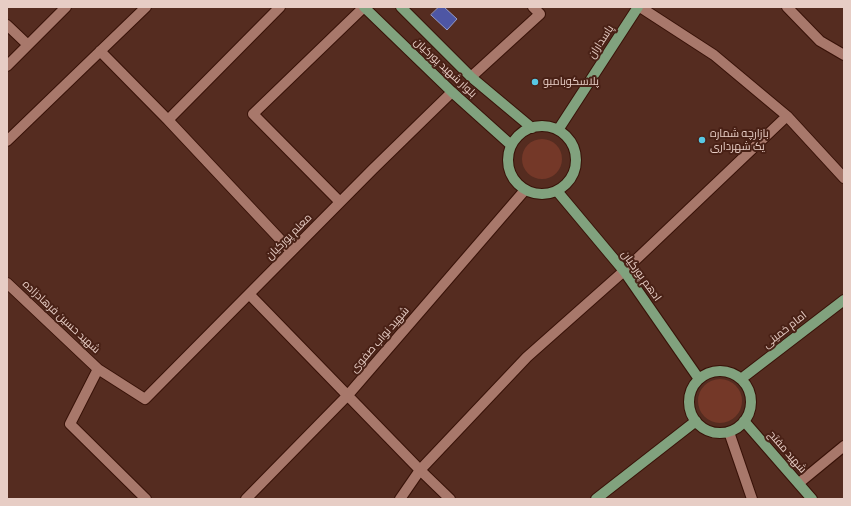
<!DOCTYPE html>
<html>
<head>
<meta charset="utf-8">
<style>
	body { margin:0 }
	#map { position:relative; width:851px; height:506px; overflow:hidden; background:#552c20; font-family:Bitter,serif }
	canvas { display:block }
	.frame { position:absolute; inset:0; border:8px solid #e7cdc5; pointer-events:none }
</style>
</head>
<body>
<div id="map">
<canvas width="851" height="506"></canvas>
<div class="frame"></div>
</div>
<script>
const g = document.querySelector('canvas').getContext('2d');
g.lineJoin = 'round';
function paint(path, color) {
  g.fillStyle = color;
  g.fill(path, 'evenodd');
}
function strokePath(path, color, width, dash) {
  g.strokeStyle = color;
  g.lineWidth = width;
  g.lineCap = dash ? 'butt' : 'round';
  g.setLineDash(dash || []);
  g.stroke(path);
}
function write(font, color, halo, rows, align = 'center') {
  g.font = font + ' Bitter,Cairo,serif';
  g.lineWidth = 4;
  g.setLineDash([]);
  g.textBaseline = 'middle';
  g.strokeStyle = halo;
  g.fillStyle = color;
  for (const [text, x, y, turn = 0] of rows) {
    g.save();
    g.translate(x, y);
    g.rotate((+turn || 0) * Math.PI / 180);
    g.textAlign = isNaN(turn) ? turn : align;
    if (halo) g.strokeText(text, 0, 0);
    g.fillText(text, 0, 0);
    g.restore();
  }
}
paint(new Path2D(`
	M522 159a20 20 0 1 1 40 0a20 20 0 1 1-40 0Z
	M698 401a22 22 0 1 1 44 0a22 22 0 1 1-44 0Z`), '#743828');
const building = new Path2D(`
	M 439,7 L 444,7 L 457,19 L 447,30 L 431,15 Z`);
paint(building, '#4e56a4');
strokePath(building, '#949cc7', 1);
const minor = new Path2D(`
	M 640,7 L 714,55 L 787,116 L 844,178
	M 787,7 L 820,41 L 844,55
	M 7,25 L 28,45
	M 100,51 L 168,120 L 291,251
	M 7,66 L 66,7
	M 471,77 L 540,14 L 533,7
	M 168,120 L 280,7
	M 7,141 L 146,7
	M 340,202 L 253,114 L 364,7
	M 7,283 L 98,369 L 70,424 L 146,499
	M 249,294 L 420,470 L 450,499
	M 98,369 L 145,399 L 373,169 L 452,92
	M 729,432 L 752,499
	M 799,483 L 844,446
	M 246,499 L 348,395 L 525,190
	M 400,499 L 420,470 L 527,357 L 624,271 L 787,116`);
const major = new Path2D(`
	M 364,7 L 452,92 L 511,145
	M 401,7 L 471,77 L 532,128
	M508 160a34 34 0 1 1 68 0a34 34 0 1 1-68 0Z
	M 558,130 L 638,7
	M 557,191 L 624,271 L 699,379
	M689 402a31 31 0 1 1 62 0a31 31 0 1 1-62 0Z
	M 741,379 L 844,300
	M 744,421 L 812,499
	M 596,499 L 696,421`);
strokePath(minor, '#381208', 12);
strokePath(major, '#381208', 12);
strokePath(minor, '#a8786b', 10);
strokePath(major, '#81a27e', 10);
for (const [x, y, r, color] of [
	[535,82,4,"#58c8e4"],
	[702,140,4,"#58c8e4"]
]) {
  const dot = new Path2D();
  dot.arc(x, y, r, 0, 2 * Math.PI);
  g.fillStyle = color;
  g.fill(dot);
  strokePath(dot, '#492116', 1.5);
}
write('11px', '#e7cdc5', '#492116', [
	["پاسداران",601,42,-57],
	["بلوار شهید پورکیان",445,68,43],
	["معلم پورکیان",289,237,-45],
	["ادهم پورکیان",641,276,54],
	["شهید حسین فرهادزاده",61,317,43],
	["امام خمینی",785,330,-38],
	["شهید نواب صفوی",380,340,-49],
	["شهید مفتح",787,452,49]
]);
write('11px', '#e7cdc5', '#492116', [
	["پلاسکوبامبو",543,82],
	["بازارچه شماره",710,134],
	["یک شهرداری",710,147]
], 'left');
</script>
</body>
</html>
